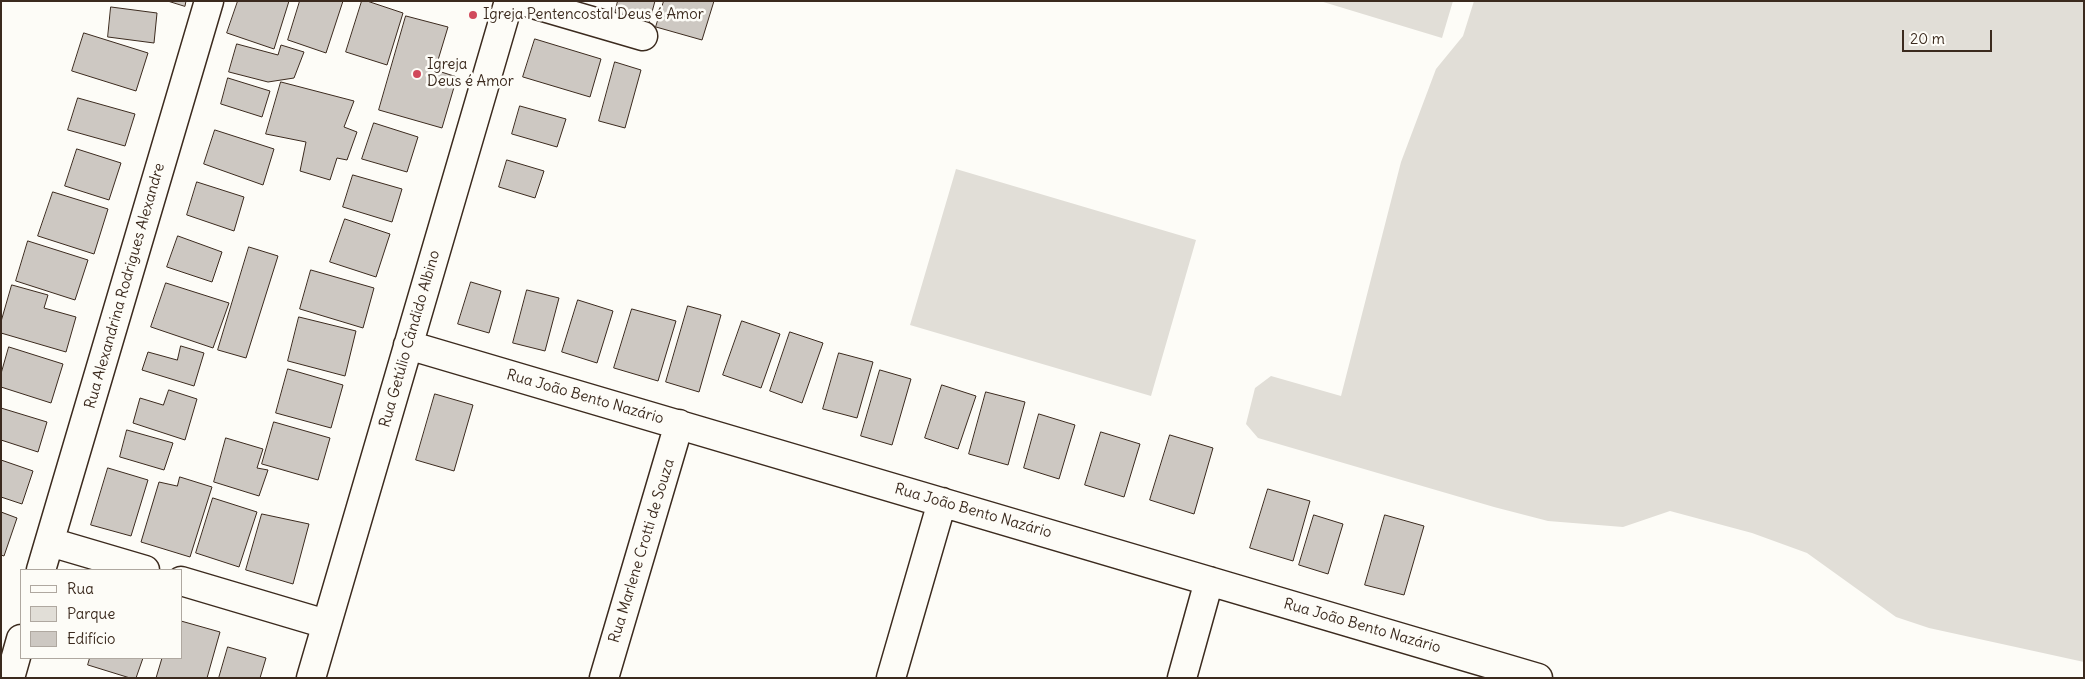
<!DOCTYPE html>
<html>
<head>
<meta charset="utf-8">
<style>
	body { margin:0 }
	#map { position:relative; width:2085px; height:679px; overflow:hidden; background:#fdfcf7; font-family:Delius,sans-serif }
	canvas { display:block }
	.frame { position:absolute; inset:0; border:2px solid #3b2a1e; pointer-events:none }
	.legend { position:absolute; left:20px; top:569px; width:162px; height:90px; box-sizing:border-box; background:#fdfcf7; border:1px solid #afa8a0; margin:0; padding:6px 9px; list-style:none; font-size:15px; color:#3b2a1e }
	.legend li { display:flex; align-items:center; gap:10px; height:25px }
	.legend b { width:25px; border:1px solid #afa8a0 }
	.scale { position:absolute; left:1902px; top:30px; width:90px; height:22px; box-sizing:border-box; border:2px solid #3b2a1e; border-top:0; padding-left:6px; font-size:15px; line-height:18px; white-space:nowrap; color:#3b2a1e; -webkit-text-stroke:4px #fdfcf7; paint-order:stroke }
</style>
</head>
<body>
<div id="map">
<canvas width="2085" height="679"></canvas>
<div class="frame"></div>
<ul class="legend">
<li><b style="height:6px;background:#fdfcf7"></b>Rua</li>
<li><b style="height:14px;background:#e1ded7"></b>Parque</li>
<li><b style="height:14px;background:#cdc8c2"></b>Edifício</li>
</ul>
<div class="scale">20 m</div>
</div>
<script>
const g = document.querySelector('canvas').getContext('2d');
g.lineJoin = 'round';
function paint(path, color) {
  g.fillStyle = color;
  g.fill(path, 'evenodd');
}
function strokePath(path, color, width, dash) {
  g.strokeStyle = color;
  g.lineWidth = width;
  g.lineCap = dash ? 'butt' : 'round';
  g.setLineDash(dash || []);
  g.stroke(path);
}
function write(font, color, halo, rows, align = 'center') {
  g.font = font + ' Delius,sans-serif';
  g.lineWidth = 5;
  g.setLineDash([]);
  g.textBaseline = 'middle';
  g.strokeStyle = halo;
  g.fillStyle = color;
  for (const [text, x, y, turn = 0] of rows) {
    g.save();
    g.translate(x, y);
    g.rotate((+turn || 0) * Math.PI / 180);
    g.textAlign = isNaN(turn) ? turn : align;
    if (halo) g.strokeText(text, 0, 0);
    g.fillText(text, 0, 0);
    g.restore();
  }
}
paint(new Path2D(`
	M 1320,1 L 1453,1 L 1442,38 Z
	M 1474,1 L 2084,1 L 2084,662 L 1929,628 L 1896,617 L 1807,553 L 1752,533 L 1670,511 L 1623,527 L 1548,521 L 1494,507 L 1258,438 L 1246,424 L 1255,388 L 1271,376 L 1341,396 L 1401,162 L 1436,69 L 1463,36 Z
	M 956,169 L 1196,240 L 1151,396 L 910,325 Z`), '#e1ded7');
const building = new Path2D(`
	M 168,1 L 186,1 L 185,6 Z
	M 238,1 L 289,1 L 274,49 L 227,33 Z
	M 300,1 L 343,1 L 326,53 L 288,40 Z
	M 362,1 L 367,1 L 403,13 L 387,65 L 346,52 Z
	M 618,1 L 655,1 L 649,23 L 615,13 Z
	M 664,1 L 714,1 L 702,40 L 656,27 Z
	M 111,7 L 157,13 L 154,43 L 108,37 Z
	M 406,16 L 448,27 L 435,70 L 457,77 L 442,128 L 379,110 Z
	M 84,33 L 148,53 L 136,91 L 72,71 Z
	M 535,39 L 601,59 L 590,97 L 523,77 Z
	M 237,44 L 278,55 L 281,45 L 304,52 L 294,78 L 268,82 L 229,72 Z
	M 615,62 L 641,70 L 625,128 L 599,121 Z
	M 228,78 L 270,91 L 262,117 L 221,104 Z
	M 281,82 L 354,101 L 344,127 L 357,132 L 347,160 L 337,158 L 330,180 L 300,171 L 306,142 L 266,134 Z
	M 78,98 L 135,114 L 125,146 L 68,130 Z
	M 520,106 L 566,119 L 557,147 L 512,134 Z
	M 374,123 L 418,137 L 407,172 L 362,159 Z
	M 215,130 L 274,149 L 263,185 L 204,164 Z
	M 77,149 L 121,163 L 109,200 L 65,186 Z
	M 507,160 L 544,171 L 535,198 L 499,187 Z
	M 353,175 L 402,189 L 392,222 L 343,207 Z
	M 197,182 L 244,197 L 234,231 L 187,215 Z
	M 53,192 L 108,209 L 94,254 L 38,236 Z
	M 345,219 L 390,234 L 376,277 L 330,262 Z
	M 178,236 L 222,252 L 212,282 L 167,267 Z
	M 28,241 L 88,260 L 75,300 L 16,281 Z
	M 249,247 L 278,256 L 246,358 L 218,350 Z
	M 311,270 L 374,288 L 363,328 L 300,309 Z
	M 471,282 L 501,291 L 489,333 L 458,324 Z
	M 166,283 L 229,303 L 213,348 L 151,327 Z
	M 12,285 L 48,295 L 44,308 L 76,317 L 66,352 L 1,333 L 1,322 Z
	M 527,290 L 559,298 L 545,351 L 513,343 Z
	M 578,300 L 613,311 L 597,363 L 562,352 Z
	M 688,306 L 721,315 L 699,392 L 666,382 Z
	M 632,309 L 676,321 L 658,381 L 614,368 Z
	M 299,317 L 356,331 L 345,376 L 288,361 Z
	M 742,321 L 780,334 L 761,388 L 723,375 Z
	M 790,332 L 823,343 L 802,403 L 770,391 Z
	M 181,346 L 204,353 L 194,386 L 142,370 L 148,352 L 177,360 Z
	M 9,347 L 63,364 L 51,403 L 1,387 L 1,374 Z
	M 839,353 L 873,362 L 857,418 L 823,409 Z
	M 288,369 L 343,385 L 331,428 L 276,413 Z
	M 880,370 L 911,379 L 892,445 L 861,436 Z
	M 942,385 L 976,396 L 958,449 L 925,438 Z
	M 169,390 L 197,399 L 185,440 L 133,423 L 140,398 L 163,405 Z
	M 986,392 L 1025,402 L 1008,465 L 969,454 Z
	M 435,394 L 473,405 L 454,471 L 416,460 Z
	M 1,408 L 47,422 L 38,452 L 1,440 Z
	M 1039,414 L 1075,425 L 1059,479 L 1024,468 Z
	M 274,422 L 330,438 L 318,480 L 262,464 Z
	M 127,430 L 173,443 L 164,470 L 120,457 Z
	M 1101,432 L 1140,444 L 1124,497 L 1085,485 Z
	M 1170,435 L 1213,448 L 1194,514 L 1150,500 Z
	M 226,438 L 263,449 L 257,468 L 268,470 L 259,496 L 214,482 Z
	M 1,460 L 33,471 L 22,504 L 1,497 Z
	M 108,468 L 148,480 L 131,536 L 91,525 Z
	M 180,477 L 212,487 L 190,557 L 141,542 L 159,482 L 177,486 Z
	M 1268,489 L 1310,501 L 1293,561 L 1250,548 Z
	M 213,498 L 257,512 L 239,567 L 196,553 Z
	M 1,512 L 17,518 L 4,556 L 1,555 Z
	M 262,514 L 309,524 L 293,584 L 246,570 Z
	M 1314,515 L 1343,524 L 1328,574 L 1299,565 Z
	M 1385,515 L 1424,526 L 1404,595 L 1365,585 Z
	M 181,621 L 220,632 L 207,678 L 156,678 L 162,658 L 181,658 Z
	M 228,647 L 266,658 L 260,678 L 219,678 Z
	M 90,658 L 143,658 L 136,678 L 130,678 L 88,665 Z`);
paint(building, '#cdc8c2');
strokePath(building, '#3b2a1e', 1);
const minor = new Path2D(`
	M 523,1 L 643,36
	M 408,345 L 1538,678
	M 50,542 L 145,570
	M 41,570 L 209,1
	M 181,581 L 326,624
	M 10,678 L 21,639
	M 311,678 L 509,1
	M 604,678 L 679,424
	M 891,678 L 942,502
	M 1182,678 L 1209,581`);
strokePath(minor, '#3b2a1e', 31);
strokePath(minor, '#fdfcf7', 28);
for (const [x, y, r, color] of [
	[473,15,5,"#d1495b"],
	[417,74,5,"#d1495b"]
]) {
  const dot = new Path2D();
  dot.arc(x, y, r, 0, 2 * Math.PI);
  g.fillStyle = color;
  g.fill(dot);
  strokePath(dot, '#fdfcf7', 2);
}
write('15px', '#3b2a1e', '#fdfcf7', [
	["Igreja Pentencostal Deus é Amor",483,15],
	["Igreja",427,65],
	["Deus é Amor",427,82]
], 'left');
write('15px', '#3b2a1e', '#fdfcf7', [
	["Rua Alexandrina Rodrigues Alexandre",125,286,-74],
	["Rua Getúlio Cândido Albino",410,339,-74],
	["Rua João Bento Nazário",585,397,16],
	["Rua João Bento Nazário",973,511,16],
	["Rua Marlene Crotti de Souza",642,551,-73],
	["Rua João Bento Nazário",1362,626,16]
]);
</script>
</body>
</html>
